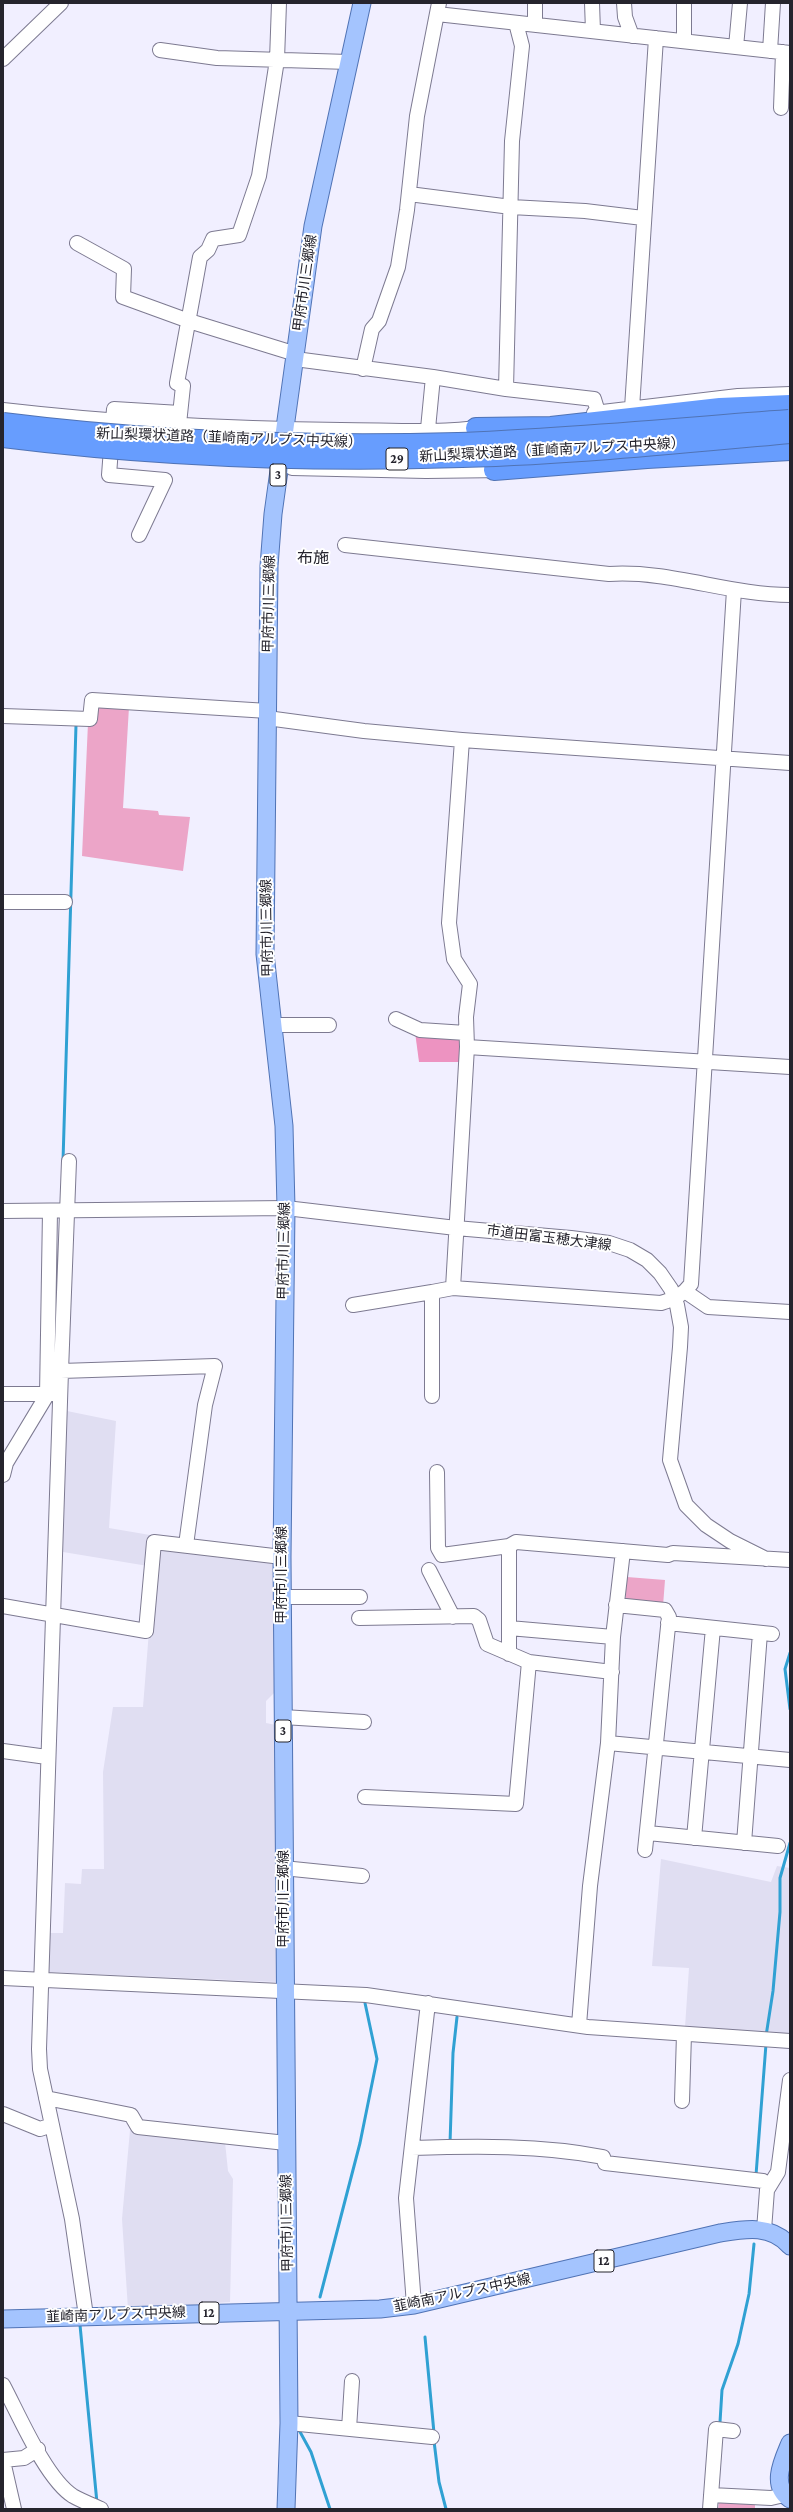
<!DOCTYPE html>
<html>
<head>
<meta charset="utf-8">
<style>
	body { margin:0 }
	#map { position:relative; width:793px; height:2512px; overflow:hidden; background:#f1efff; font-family:"Crimson Pro",serif }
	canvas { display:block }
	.frame { position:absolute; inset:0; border:4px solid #25242d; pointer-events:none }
</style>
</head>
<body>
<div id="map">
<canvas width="793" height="2512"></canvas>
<div class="frame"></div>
</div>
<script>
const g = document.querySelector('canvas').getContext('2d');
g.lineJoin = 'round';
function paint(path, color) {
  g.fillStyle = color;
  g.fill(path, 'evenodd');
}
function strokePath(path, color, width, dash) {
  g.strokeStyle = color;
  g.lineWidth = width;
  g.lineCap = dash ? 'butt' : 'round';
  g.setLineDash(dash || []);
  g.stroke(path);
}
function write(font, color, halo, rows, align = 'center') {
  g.font = font + ' "Crimson Pro","Noto Sans JP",serif';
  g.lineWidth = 4;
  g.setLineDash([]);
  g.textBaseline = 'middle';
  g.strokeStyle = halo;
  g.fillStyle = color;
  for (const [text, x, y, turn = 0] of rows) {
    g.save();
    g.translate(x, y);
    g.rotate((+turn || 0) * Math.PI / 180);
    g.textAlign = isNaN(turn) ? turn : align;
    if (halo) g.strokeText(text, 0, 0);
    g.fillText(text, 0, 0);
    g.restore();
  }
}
paint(new Path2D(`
	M 62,1410 L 116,1421 L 109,1528 L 150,1535 L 158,1546 L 276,1560 L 275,1692 L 266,1701 L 266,1723 L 276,1725 L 276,1982 L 47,1972 L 48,1933 L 63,1933 L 65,1883 L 81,1884 L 82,1869 L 104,1869 L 103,1772 L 113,1707 L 143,1707 L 154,1567 L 57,1551 Z
	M 661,1859 L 771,1882 L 777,1866 L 790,1868 L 789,2036 L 685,2027 L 689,1968 L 652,1966 Z
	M 130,2130 L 225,2142 L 228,2171 L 233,2179 L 230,2302 L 128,2309 L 122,2219 Z`), '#e0def2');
paint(new Path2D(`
	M 98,705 L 129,707 L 123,808 L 158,811 L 159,815 L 190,817 L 183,871 L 82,856 L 88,723 Z
	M 627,1577 L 665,1580 L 663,1606 L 625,1602 Z
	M 719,2502 L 755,2502 L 755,2509 L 718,2509 Z`), '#eca5c8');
paint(new Path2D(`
	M 415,1032 L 461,1039 L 460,1062 L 419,1062 Z`), '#ed93c1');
strokePath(new Path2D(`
	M 63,1161 L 76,725
	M 790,1653 L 785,1669 L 790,1709
	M 766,2036 L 773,1991 L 780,1912 L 780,1878 L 790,1843
	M 450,2143 L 453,2053 L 457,2017
	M 756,2175 L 766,2044
	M 320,2297 L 360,2143 L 377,2059 L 365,2003
	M 80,2325 L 97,2503
	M 425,2337 L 434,2433
	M 720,2422 L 722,2390 L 738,2344 L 749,2294 L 754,2244
	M 299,2430 L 311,2452 L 330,2509
	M 434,2441 L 439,2482 L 446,2509`), '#30a1d3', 3);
const minor = new Path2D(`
	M 592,3 L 593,31
	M 624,3 L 625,17 L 632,36
	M 437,14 L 790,53
	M 535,25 L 535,3
	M 684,41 L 684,3
	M 736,47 L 740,3
	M 160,50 L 217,58 L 349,62
	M 770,51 L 773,3
	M 3,59 L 61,3
	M 781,108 L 783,52
	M 409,194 L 511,207 L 585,211 L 643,218
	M 77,243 L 124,269 L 123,297 L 189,321 L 296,354
	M 295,359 L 433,377 L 506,389 L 594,399 L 598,412
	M 363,369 L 372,329 L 379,321 L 398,267 L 407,210 L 417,116 L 439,3
	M 506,389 L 512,141 L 522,46 L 516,23
	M 632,408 L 656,38
	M 3,410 C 115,423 229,429 341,430 C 389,430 437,434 484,427
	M 594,413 L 738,396 L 790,394
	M 179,424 L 183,386 L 177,383 L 200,257 L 208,250 L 213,239 L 239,235 L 259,176 L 277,60 L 279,3
	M 427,439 L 433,377
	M 292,468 L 426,471 L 504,470
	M 139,535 L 165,480 L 109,475 L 114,409 L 180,413
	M 345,545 L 609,574 C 670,570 729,595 790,595
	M 3,716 L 90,719 L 92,700 L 268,711
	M 267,718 L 364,731 L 462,740 L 790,763
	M 462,740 L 449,923 L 454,959 L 470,984 L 466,1017 L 467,1047 L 453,1288 L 661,1303 C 674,1299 683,1295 691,1284 L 734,590
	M 3,902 L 65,902
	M 396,1019 L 420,1030 L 466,1033
	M 272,1025 L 329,1025
	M 467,1047 L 790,1067
	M 3,1211 L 286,1208 L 456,1228 L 571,1238 L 609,1243 L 630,1250 L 647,1260 L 660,1273 L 671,1289 L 677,1305 L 681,1327 L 680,1347 L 670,1460 L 686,1505 L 706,1525 L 730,1541 L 766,1559
	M 686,1292 L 708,1307 L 790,1312
	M 353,1305 L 432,1292
	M 61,1371 L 69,1161
	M 3,1394 L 54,1394
	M 432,1396 L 432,1292 L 453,1288
	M 437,1472 L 438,1548 L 442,1555 L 509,1546 L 516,1542 L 668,1555 L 673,1553 L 790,1560
	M 3,1475 L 6,1463 L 47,1395 L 50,1211
	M 429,1570 L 453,1617
	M 282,1597 L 360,1597
	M 616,1605 L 665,1610 L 669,1617 L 645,1850
	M 3,1606 L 146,1631 L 154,1542 L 282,1557
	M 359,1618 L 474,1616 L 479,1620 L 487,1644 L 529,1662 L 612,1672
	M 668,1623 L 772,1634
	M 509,1628 L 613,1637
	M 509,1654 L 509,1546
	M 283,1717 L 364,1722
	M 608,1743 L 790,1760
	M 3,1751 L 47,1757
	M 365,1797 L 516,1804 L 529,1662
	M 648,1833 L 778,1846
	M 694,1838 L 713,1628
	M 744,1843 L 760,1633
	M 283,1868 L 362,1876
	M 3,1978 L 366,1995 L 588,2027 L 790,2041
	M 579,2025 L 590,1886 L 608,1743 L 613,1637 L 623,1551
	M 46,2098 L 131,2115 L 138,2127 L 286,2143
	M 682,2101 L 684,2034
	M 3,2114 L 40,2129 L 52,2125
	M 412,2148 C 476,2146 541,2145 603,2157 L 605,2163 L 763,2181 L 770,2185
	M 764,2230 L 767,2190 L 778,2172 L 790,2080
	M 414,2305 L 406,2198 L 428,2003
	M 86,2316 L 72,2219 L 40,2069 L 39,2049 L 61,1371 L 215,1366 L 205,1405 L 186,1545
	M 3,2385 C 19,2415 46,2479 73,2496 C 82,2501 92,2505 101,2509
	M 289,2423 L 432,2437
	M 349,2429 L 352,2381
	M 3,2460 L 24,2458 L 38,2449
	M 3,2461 L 14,2509
	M 711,2495 L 771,2498 L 784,2495
	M 710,2509 L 716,2429 L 733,2431`);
const major = new Path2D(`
	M 3,2319 L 380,2309 L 414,2305 L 720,2233 C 745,2229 771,2224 790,2246
	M 790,2443 C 783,2460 770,2485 790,2499
	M 286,2509 L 289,2423 L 282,1557 L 286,1208 L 284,1126 L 265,954 L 269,566 L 273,514 L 313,226 L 362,3`);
const highway = new Path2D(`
	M 476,428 L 551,427 L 720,408 L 790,405
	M 494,470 L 647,458 L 790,450`);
strokePath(minor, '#7d7a91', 16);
strokePath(major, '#5073b5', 19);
strokePath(highway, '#5073b5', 22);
strokePath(minor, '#fff', 14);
strokePath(major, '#a4c4fe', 17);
strokePath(highway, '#679dfe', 20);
const highwayBridge = new Path2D(`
	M 3,423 C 153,442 306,447 458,443 C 568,439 679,428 789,420
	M 3,437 C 155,456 309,462 462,457 C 571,454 681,443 790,433`);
strokePath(highwayBridge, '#5073b5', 22, []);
strokePath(highwayBridge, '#679dfe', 20);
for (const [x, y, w] of [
	[397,459,22],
	[278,475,16],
	[283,1731,16],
	[604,2261,20],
	[209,2313,20]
]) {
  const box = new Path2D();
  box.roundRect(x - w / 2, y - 11, w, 22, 3);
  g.fillStyle = '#fff';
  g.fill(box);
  strokePath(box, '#25242d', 1);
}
write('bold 13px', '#25242d', null, [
	["29",397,459],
	["3",278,475],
	["3",283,1731],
	["12",604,2261],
	["12",209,2313]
]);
write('14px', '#25242d', '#fff', [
	["甲府市川三郷線",305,283,-82],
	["新山梨環状道路（韮崎南アルプス中央線）",229,438,2],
	["新山梨環状道路（韮崎南アルプス中央線）",552,450,-3],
	["甲府市川三郷線",269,604,-89],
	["甲府市川三郷線",267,928,-91],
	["市道田富玉穂大津線",549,1238,7],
	["甲府市川三郷線",284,1251,-89],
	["甲府市川三郷線",282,1575,-90],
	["甲府市川三郷線",284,1899,-90],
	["甲府市川三郷線",287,2223,-91],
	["韮崎南アルプス中央線",462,2293,-12],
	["韮崎南アルプス中央線",116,2315,-2]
]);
write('16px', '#25242d', '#fff', [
	["布施",313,558]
]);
</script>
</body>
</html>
